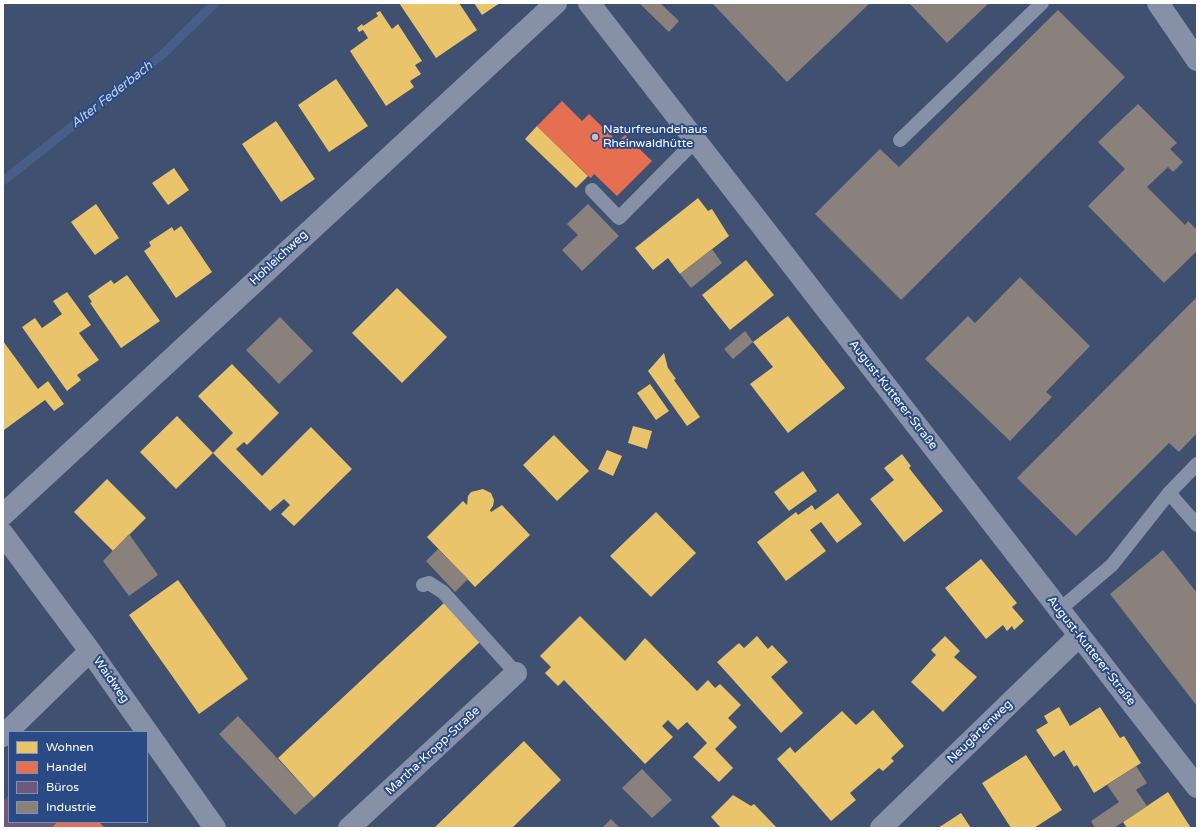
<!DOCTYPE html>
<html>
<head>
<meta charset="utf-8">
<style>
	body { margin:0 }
	#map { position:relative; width:1200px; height:831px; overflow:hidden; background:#3f5071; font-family:"Varela Round",sans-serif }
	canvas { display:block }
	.frame { position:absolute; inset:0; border:4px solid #fff; pointer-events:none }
	.legend { position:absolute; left:8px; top:731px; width:140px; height:92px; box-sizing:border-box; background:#2a4a86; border:1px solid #7f92b6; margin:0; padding:5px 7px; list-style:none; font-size:12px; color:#fff }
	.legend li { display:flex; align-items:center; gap:8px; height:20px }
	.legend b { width:20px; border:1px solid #7f92b6 }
</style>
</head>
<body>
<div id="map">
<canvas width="1200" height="831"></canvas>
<div class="frame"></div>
<ul class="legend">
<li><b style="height:11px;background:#e9c46a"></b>Wohnen</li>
<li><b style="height:11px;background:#e76f51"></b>Handel</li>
<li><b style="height:11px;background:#6d597a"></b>Büros</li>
<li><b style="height:11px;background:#8a817c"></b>Industrie</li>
</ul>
</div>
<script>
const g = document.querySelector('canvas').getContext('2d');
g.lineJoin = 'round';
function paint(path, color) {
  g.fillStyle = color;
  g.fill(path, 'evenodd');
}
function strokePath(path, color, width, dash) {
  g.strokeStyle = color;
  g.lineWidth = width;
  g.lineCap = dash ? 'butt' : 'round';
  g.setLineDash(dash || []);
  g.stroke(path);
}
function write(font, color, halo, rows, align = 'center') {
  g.font = font + ' "Varela Round",sans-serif';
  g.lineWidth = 4;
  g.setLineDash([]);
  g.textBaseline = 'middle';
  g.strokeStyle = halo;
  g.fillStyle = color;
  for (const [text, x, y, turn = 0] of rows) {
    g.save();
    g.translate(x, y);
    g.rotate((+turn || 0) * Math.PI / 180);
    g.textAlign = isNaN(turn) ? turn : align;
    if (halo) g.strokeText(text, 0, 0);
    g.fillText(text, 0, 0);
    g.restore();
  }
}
paint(new Path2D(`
	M 399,3 L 459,3 L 477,30 L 436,58 Z
	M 474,3 L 500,3 L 482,15 Z
	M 380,11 L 392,29 L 398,24 L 422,61 L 415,65 L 421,74 L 410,81 L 414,87 L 386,106 L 350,51 L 368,38 L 363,30 L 359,32 L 357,28 L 362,24 L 363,26 L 378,16 L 376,13 Z
	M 336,79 L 368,126 L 329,152 L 298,105 Z
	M 276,121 L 315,179 L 281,202 L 242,144 Z
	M 537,126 L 588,176 L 576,188 L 525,139 Z
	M 174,168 L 189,190 L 168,205 L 152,183 Z
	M 698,198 L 708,211 L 712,209 L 729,236 L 680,274 L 668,258 L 653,270 L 635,248 Z
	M 96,204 L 119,238 L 95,255 L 71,222 Z
	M 181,226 L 212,272 L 176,298 L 144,251 L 151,246 L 149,242 L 172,227 L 174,231 Z
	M 746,260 L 774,295 L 730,330 L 702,295 Z
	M 127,275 L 160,321 L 121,348 L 90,303 L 92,302 L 88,296 L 111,280 L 114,284 Z
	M 397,288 L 447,337 L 402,383 L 352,333 Z
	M 67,292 L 91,325 L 79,333 L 99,360 L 77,375 L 81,380 L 67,391 L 22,327 L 35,318 L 42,328 L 62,314 L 53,301 Z
	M 788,316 L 845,388 L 788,433 L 750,384 L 773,367 L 753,342 Z
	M 3,341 L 38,389 L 48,381 L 64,404 L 54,411 L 45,400 L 4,430 Z
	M 664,353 L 668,368 L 676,379 L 674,380 L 700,417 L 687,426 L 648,371 Z
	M 232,364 L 279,413 L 247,445 L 244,442 L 236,449 L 262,476 L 311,427 L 352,469 L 294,526 L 281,514 L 290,505 L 284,499 L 270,511 L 213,453 L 233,433 L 198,396 Z
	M 650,384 L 669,411 L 656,420 L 637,393 Z
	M 177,416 L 213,453 L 176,489 L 140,452 Z
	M 633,426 L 652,431 L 647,449 L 628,443 Z
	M 554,435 L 589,471 L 557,501 L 523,465 Z
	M 607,450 L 622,456 L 613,476 L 598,469 Z
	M 902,454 L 911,466 L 909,468 L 943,511 L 904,542 L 870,499 L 894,480 L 884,468 Z
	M 803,471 L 817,491 L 789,511 L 774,492 Z
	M 107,479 L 146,518 L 113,551 L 74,512 Z
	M 483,489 L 491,493 L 494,500 L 493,506 L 490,510 L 491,512 L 502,505 L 530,535 L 475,587 L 427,537 L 463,501 L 467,505 L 468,496 L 471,492 Z
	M 838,493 L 862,524 L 837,543 L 821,522 L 810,530 L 826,551 L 786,581 L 757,542 L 796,512 L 798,515 L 812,505 L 815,510 Z
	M 656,512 L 696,553 L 651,597 L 610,556 Z
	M 981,559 L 1017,603 L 1012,607 L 1024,621 L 1014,630 L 1012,626 L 1007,631 L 1003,625 L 986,639 L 945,588 Z
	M 178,580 L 248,679 L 199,714 L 129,615 Z
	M 444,603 L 480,642 L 314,798 L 278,758 Z
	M 580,616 L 625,661 L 645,638 L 697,691 L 708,680 L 715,688 L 720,684 L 741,705 L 728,718 L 737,727 L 715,749 L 733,768 L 719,782 L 693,757 L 707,743 L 687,722 L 678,730 L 668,720 L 662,726 L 673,737 L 645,764 L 564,680 L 558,686 L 545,673 L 551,667 L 540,656 Z
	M 757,636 L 768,649 L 772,645 L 788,662 L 771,677 L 803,713 L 781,733 L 717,662 L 739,643 L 744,648 Z
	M 945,636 L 960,651 L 954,657 L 977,677 L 943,712 L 911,682 L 936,655 L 931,650 Z
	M 1059,707 L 1070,726 L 1100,707 L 1120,738 L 1124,736 L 1141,763 L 1094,793 L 1077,765 L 1074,767 L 1064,750 L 1054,757 L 1036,730 L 1048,723 L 1044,716 Z
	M 873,710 L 904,746 L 891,758 L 894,761 L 883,771 L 879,768 L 850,793 L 856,800 L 831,821 L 777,759 L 790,747 L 795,753 L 842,711 L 856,725 Z
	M 524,741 L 561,780 L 512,828 L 434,828 Z
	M 1026,755 L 1062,810 L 1034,828 L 1011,828 L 982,783 Z
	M 1168,792 L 1191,828 L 1127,828 L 1123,822 Z
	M 733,795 L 751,806 L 754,804 L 777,828 L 721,828 L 711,817 Z
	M 961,813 L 971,828 L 938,828 Z`), '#e9c46a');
paint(new Path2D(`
	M 562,101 L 582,121 L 589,114 L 618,142 L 625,135 L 652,161 L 617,196 L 594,174 L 591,178 L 588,176 L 537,126 Z
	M 57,822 L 99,822 L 105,828 L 51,828 Z`), '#e76f51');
paint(new Path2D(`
	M 9,795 L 9,822 L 57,822 L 51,828 L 3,828 L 3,801 Z`), '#6d597a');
paint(new Path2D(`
	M 639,3 L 660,3 L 679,21 L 669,32 Z
	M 712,3 L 867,3 L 869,4 L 787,82 Z
	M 909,3 L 989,3 L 947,43 Z
	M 1058,10 L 1125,77 L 901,300 L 815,214 L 880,149 L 899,167 Z
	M 1138,104 L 1177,143 L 1170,149 L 1183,162 L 1173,172 L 1168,167 L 1147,187 L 1185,225 L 1188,221 L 1197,230 L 1197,251 L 1164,283 L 1088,206 L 1125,169 L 1098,142 Z
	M 588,204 L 619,236 L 582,271 L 562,250 L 578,235 L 567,224 Z
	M 712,249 L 722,263 L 691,288 L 680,274 Z
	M 1020,277 L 1090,346 L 1046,392 L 1052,397 L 1010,441 L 925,359 L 968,316 L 975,323 Z
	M 1197,297 L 1197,433 L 1179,452 L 1169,443 L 1076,536 L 1017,478 Z
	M 280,317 L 313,351 L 279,384 L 246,350 Z
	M 745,331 L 753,342 L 733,359 L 724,349 Z
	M 129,534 L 158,575 L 129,596 L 103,561 Z
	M 438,549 L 468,579 L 455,592 L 426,561 Z
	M 1163,550 L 1197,593 L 1197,706 L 1110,594 Z
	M 238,716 L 314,798 L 295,815 L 219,734 Z
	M 1136,766 L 1147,783 L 1136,790 L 1147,806 L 1114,828 L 1095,828 L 1091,821 L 1119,802 L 1107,785 Z
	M 642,769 L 672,800 L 652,818 L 622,788 Z
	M 611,819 L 620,828 L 602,828 Z`), '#8a817c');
strokePath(new Path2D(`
	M 3,181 L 162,55 L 215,3`), '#475e88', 9);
strokePath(new Path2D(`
	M 900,140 L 1042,3
	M 592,190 L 619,218 L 695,141
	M 1169,493 L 1197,525
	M 423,585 L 429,583 L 443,592 L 516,673
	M 1059,610 L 1112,565 L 1169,493 L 1197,464`), '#8691a7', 14);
strokePath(new Path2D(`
	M 589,3 L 1197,787
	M 1158,3 L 1197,60
	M 3,515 L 556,3
	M 3,534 L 90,651 L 215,828
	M 3,736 L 90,651
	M 349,828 L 516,673
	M 881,828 L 1079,636`), '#8691a7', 22);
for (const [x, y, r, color] of [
	[595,137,4,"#bcc2cd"]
]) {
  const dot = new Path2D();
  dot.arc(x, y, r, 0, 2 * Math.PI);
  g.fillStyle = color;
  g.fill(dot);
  strokePath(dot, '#2a4a86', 1.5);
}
write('12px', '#fff', '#2a4a86', [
	["Naturfreundehaus",603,130],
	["Rheinwaldhütte",603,144]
], 'left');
write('12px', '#fff', '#2a4a86', [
	["Hohleichweg",279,258,-43],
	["August-Kutterer-Straße",893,395,52],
	["August-Kutterer-Straße",1091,651,52],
	["Waidweg",111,680,55],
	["Neugärtenweg",980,732,-44],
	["Martha-Kropp-Straße",433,751,-43]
]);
write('italic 13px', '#c1d2ef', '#2a4a86', [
	["Alter Federbach",112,95,-38]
]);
</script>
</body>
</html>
